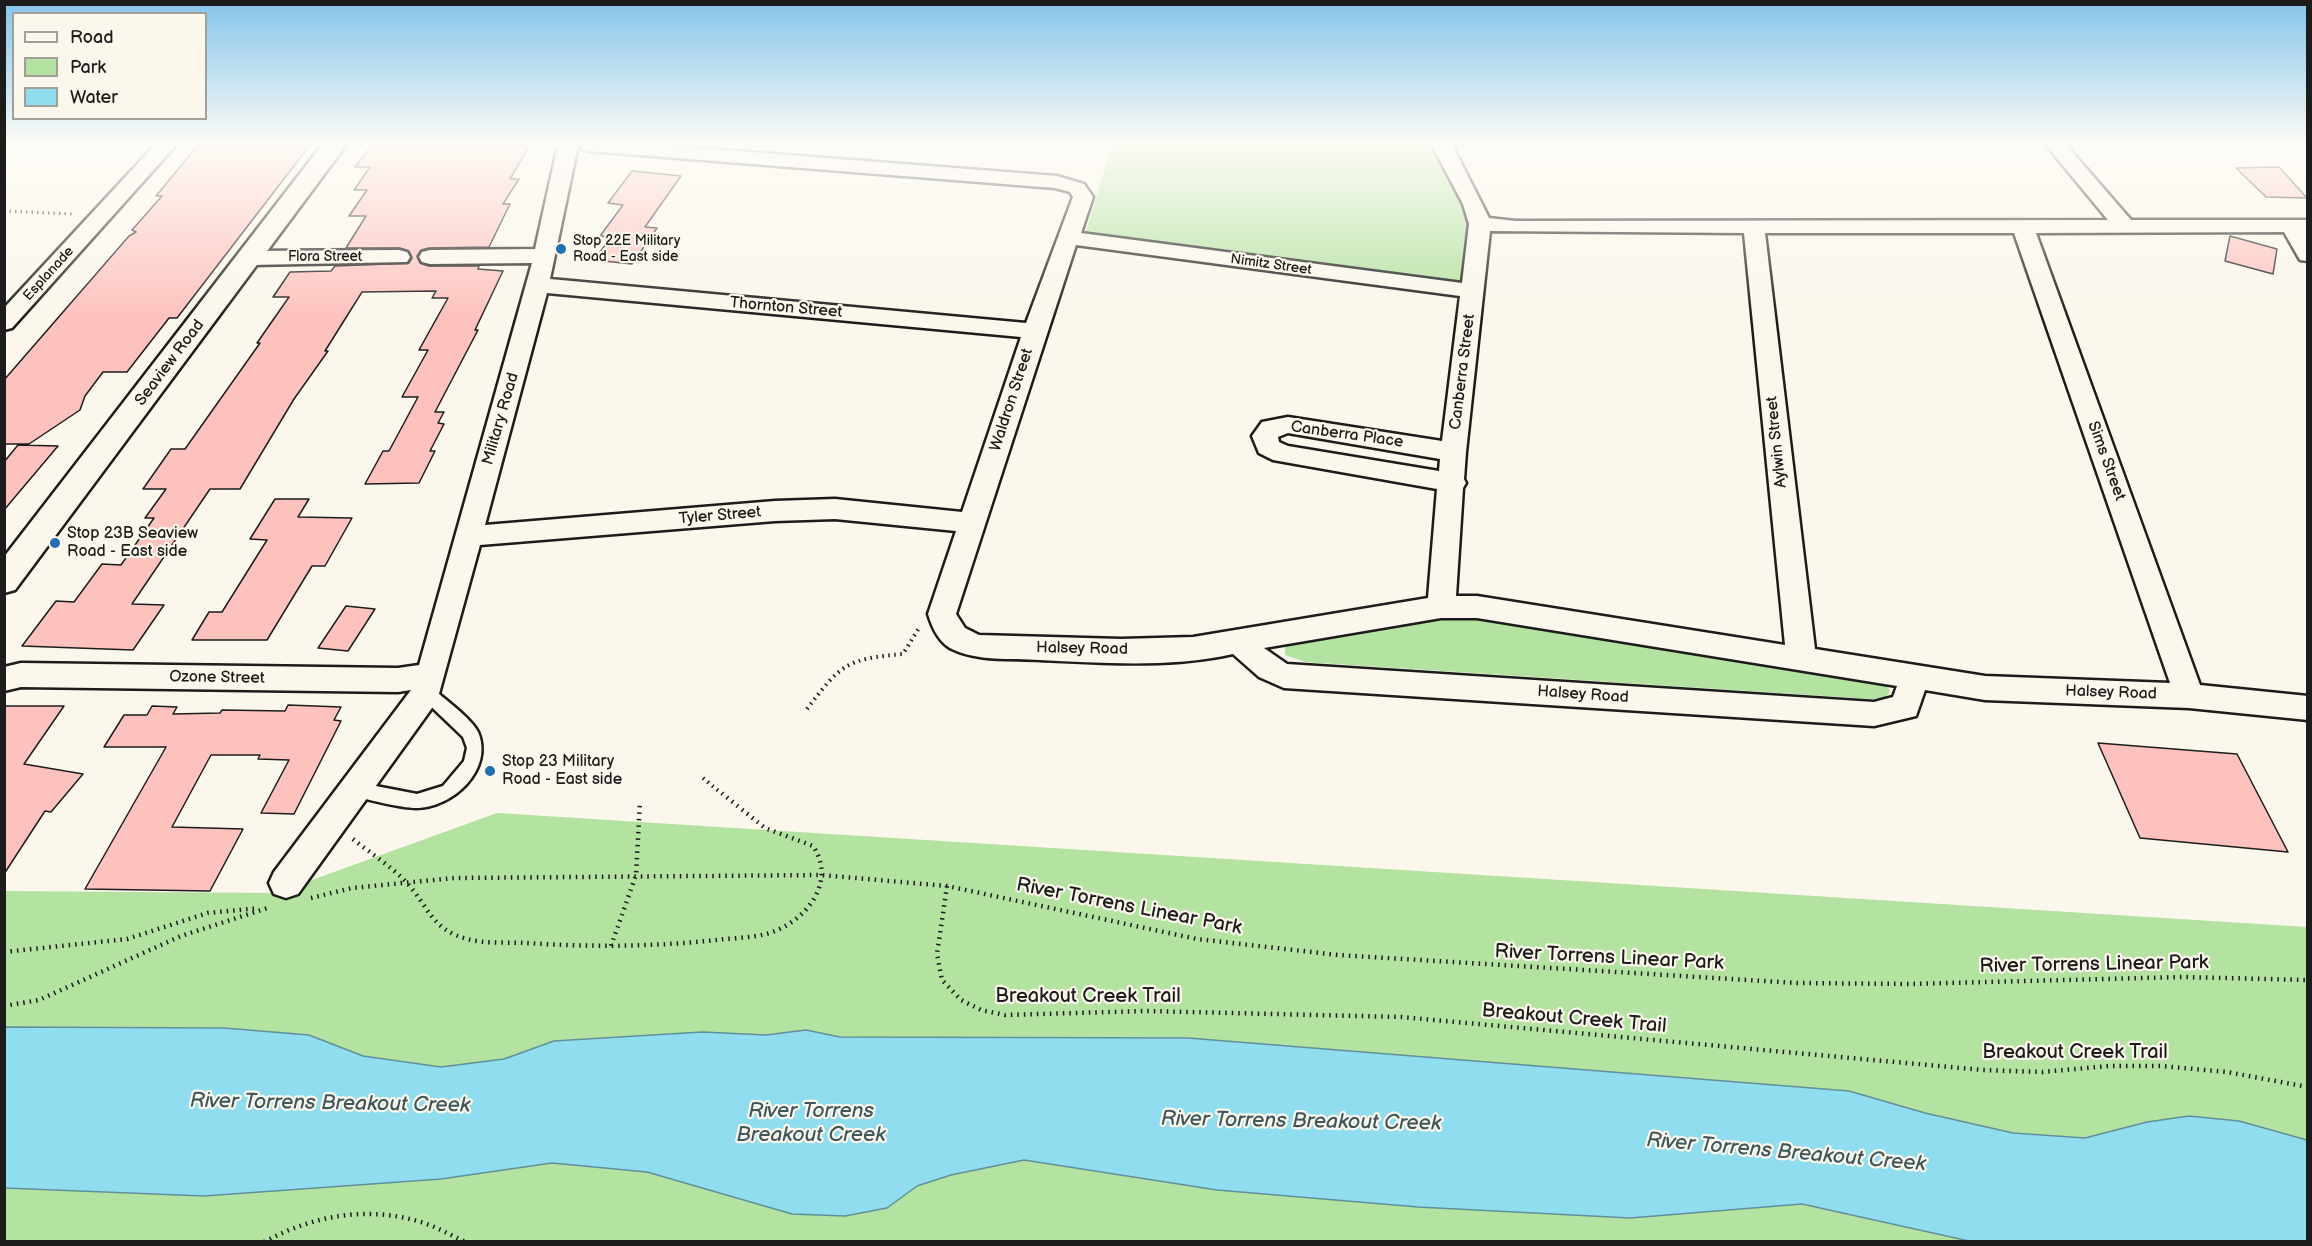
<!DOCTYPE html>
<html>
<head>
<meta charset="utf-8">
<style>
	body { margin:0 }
	#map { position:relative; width:2312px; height:1246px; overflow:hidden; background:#fbf7ec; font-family:"Balsamiq Sans",sans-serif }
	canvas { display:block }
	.frame { position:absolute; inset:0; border:6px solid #1c1c1c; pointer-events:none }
	.legend { position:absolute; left:12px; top:12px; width:195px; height:108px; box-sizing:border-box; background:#fbf7ec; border:2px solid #a29f99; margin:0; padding:8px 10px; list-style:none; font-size:18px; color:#1c1c1c }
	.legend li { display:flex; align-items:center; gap:12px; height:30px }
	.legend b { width:30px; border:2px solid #a29f99 }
</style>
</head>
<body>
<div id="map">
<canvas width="2312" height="1246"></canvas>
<div class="frame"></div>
<ul class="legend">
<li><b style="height:8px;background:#fbf7ec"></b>Road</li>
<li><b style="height:16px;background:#b4e2a1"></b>Park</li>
<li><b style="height:16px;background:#8fddee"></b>Water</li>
</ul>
</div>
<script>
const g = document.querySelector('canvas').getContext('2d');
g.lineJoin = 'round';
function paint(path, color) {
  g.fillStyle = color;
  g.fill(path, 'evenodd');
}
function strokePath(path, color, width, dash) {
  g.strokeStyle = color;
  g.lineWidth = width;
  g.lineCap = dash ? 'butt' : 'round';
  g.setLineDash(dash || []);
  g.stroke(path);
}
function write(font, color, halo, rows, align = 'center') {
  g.font = font + ' "Balsamiq Sans",sans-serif';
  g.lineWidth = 4.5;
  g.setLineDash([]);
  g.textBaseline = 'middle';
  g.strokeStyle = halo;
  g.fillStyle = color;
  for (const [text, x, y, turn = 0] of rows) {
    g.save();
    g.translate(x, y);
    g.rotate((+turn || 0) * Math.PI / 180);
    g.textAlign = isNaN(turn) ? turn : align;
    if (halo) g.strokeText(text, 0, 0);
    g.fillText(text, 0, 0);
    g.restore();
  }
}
paint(new Path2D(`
	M 1112,145 L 1435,145 L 1470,214 L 1462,283 L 1085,234 Z
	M 1476,614 L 1884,678 L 1890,692 L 1884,698 L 1871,699 L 1305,662 L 1285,655 L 1285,645 L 1292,642 L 1453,615 Z
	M 497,813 L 2307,927 L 2307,1241 L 5,1242 L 5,891 L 276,893 Z`), '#b4e2a1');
const water = new Path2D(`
	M 5,1027 L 224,1028 L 309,1035 L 363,1056 L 441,1067 L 504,1059 L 554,1041 L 702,1032 L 766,1035 L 806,1030 L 840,1037 L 1188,1038 L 1849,1091 L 1925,1113 L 2013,1133 L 2085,1138 L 2147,1122 L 2189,1116 L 2239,1121 L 2307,1140 L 2307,1241 L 1969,1241 L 1802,1204 L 1630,1218 L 1418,1207 L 1217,1190 L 1024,1160 L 951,1175 L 917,1186 L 887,1208 L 845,1216 L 792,1214 L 647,1172 L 552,1163 L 441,1179 L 204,1196 L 5,1188 Z`);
paint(water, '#8fddee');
strokePath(water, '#61909a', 1.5);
const building = new Path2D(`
	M 198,145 L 310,145 L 177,318 L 169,318 L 127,372 L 103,372 L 85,396 L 80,410 L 29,444 L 4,444 L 4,380 L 129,236 L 136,232 L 132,230 L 162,196 L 156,196 Z
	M 372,145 L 530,145 L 510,179 L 519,179 L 503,204 L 510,204 L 489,247 L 429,248 L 421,250 L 417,256 L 420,263 L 429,266 L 479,266 L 478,269 L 503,271 L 475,330 L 478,330 L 435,412 L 444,412 L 438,423 L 444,424 L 430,451 L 435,451 L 419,483 L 365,484 L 383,451 L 389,451 L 418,397 L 402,397 L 428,350 L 419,350 L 448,298 L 432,298 L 436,291 L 362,292 L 325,351 L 328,351 L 294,399 L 240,489 L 210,489 L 132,604 L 164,605 L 133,650 L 22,646 L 56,601 L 74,602 L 102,564 L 121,565 L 154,518 L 145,518 L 166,489 L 143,489 L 171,449 L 185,449 L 260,343 L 257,343 L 289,297 L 273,297 L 290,272 L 331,271 L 335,266 L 409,263 L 412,258 L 409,251 L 400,248 L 346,248 L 366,216 L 349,216 L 367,190 L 354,190 L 370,167 L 355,167 Z
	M 2279,167 L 2307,198 L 2266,197 L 2236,168 Z
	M 632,171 L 681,176 L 645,227 L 657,228 L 632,264 L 594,260 L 611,237 L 600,236 L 623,205 L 608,203 Z
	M 2230,236 L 2277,249 L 2273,274 L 2225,261 Z
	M 18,445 L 58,446 L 4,510 L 4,462 Z
	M 275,499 L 309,499 L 298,517 L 352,518 L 325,566 L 312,566 L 267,640 L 192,640 L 209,612 L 222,612 L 267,540 L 250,539 Z
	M 346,606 L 375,609 L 348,651 L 318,648 Z
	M 288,705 L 341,707 L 334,720 L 341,721 L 294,814 L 261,813 L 289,760 L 258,759 L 260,755 L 211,755 L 172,827 L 243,829 L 210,891 L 85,889 L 166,747 L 104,747 L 124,715 L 147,715 L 152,706 L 177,707 L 173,714 L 220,713 L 222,710 L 285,711 Z
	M 4,706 L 64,706 L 24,764 L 83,774 L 51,812 L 45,811 L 4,874 Z
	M 2098,743 L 2237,754 L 2288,852 L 2140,838 Z`);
paint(building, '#fec2be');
strokePath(building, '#1c1c1c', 1.5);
const lane = new Path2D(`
	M 426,686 L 432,688 C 443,698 471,718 478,732 C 494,769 453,808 416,808 C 402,808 363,799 349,794 L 347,789 L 349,784 L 355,782 L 417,794 L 443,786 L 464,761 L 467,748 L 463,737 L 420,696 L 418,692 L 420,688 Z`);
const street = new Path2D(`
	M 155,145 L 176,145 L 12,328 L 4,330 L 4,308 Z
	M 558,145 L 578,145 L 550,279 L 1026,323 L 1073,197 L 1070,192 L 1055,188 L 589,151 L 582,149 L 579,145 L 659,145 L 1057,176 L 1084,184 L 1093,197 L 1081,233 L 1462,283 L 1469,224 L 1463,204 L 1432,145 L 1452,145 L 1489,218 L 1516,221 L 2108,220 L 2046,145 L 2066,145 L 2131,220 L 2308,220 L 2308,261 L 2300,260 L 2284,232 L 2036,233 L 2200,685 L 2308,696 L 2308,720 L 2189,708 L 1985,700 L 1925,690 L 1916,716 L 1874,726 L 1284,688 L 1259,677 L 1233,654 C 1171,668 1103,663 1040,660 C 1011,658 977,662 950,648 C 938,641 932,627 928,614 L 956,531 L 835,519 L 775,521 L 480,545 L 437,701 L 298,894 L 286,898 L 274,894 L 269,883 L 274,872 L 411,690 L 398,692 L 21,687 L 4,691 L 4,667 L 21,663 L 398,668 L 419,665 L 532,263 L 430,264 L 422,262 L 419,257 L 422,252 L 430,250 L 535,249 ZM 1490,231 L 1744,233 L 1785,645 L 1477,596 L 1456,596 L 1463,488 L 1466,483 L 1464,479 L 1466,452 ZM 1765,233 L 2014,233 L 2170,683 L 1985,676 L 1815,649 ZM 1076,245 L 1460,296 L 1442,441 L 1288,417 L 1262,422 L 1252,436 L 1259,453 L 1273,460 L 1437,489 L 1428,598 L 1193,637 L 1121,639 L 979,635 L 965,628 L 956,614 ZM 547,293 L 1021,337 L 962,512 L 835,499 L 775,501 L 485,525 ZM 1288,433 L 1440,459 L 1439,471 L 1288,446 L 1279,442 L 1278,437 ZM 1441,618 L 1477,618 L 1897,686 L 1893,697 L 1874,702 L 1287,664 L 1264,648 Z
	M 399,250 L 407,252 L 410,257 L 407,262 L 251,265 L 243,263 L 240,258 L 243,253 L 251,251 Z`);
const secondary = new Path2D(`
	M 322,145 L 346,145 L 15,590 L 4,593 L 4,557 Z`);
strokePath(lane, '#1c1c1c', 5);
strokePath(street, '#1c1c1c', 5);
strokePath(secondary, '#1c1c1c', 5);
strokePath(new Path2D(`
	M 4,211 L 74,214`), '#1c1c1c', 3, [1.5, 4]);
strokePath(new Path2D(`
	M 807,709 C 841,664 846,659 903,654 L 919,628
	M 703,778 L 721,793`), '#1c1c1c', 4, [1.5, 4.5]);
strokePath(new Path2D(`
	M 353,839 C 370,853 391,866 406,882 C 429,906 430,929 467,939 C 485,944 507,942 526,943 C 589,947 653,947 716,940 C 732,938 750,938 766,934 C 804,924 838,883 813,846 L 765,828 L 719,791
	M 947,886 L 937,954 L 942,980 L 961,1000 L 981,1010 L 1005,1015 L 1146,1011 L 1401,1017 L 1983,1070 L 2042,1072 L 2109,1066 L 2161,1066 L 2227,1072 L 2308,1087
	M 311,898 L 352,888 L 454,878 L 821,875 L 947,886 L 1197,939 L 1338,955 L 1797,983 L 1910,984 L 2183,977 L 2308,980
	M 611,946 L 636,875 L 640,801
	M 4,952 L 127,939 L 208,913 L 259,908
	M 4,1006 L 39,1000 L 181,936 L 271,907
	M 264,1242 C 314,1215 369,1205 424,1223 C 439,1228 452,1236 466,1242`), '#1c1c1c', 4.5, [1.5, 5]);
paint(lane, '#fbf7ec');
paint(street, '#fbf7ec');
paint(secondary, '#fbf7ec');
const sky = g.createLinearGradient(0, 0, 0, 319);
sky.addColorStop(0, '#84c4ea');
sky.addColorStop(0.45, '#fdfbf6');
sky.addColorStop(1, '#fdfbf600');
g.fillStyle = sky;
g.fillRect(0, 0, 2312, 319);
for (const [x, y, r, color] of [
	[561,249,6,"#1f6fb2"],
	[55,543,6,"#1f6fb2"],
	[490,771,6,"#1f6fb2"]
]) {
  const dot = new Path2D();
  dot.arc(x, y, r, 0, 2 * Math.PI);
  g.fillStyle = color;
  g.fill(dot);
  strokePath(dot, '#fbf7ec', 2);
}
write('14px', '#1c1c1c', '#fbf7ec', [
	["Stop 22E Military",573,241],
	["Road - East side",573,257]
], 'left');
write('14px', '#1c1c1c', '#fbf7ec', [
	["Flora Street",325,257],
	["Nimitz Street",1271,265,8],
	["Esplanade",49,274,-48]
]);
write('16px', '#1c1c1c', '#fbf7ec', [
	["Thornton Street",786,308,5],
	["Seaview Road",170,363,-53],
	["Canberra Street",1463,372,-83],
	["Waldron Street",1012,400,-72],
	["Military Road",501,419,-74],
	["Canberra Place",1347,435,8],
	["Aylwin Street",1777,442,-96],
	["Sims Street",2106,461,70],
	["Tyler Street",720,516,-5],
	["Halsey Road",1082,649,1],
	["Ozone Street",217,678,1],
	["Halsey Road",2111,693,2],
	["Halsey Road",1583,695,4]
]);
write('16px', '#1c1c1c', '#fbf7ec', [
	["Stop 23B Seaview",67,534],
	["Road - East side",67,552],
	["Stop 23 Military",502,762],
	["Road - East side",502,780]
], 'left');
write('20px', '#1c1c1c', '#fbf7ec', [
	["River Torrens Linear Park",1129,907,11],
	["River Torrens Linear Park",1609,958,3],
	["River Torrens Linear Park",2094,965,-1],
	["Breakout Creek Trail",1088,997],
	["Breakout Creek Trail",1574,1019,5],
	["Breakout Creek Trail",2075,1053]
]);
write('italic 21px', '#3e565b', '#fbf7ec', [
	["River Torrens Breakout Creek",330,1104,1],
	["River Torrens",811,1112],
	["Breakout Creek",811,1136],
	["River Torrens Breakout Creek",1301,1122,1],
	["River Torrens Breakout Creek",1786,1153,5]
]);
</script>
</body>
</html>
